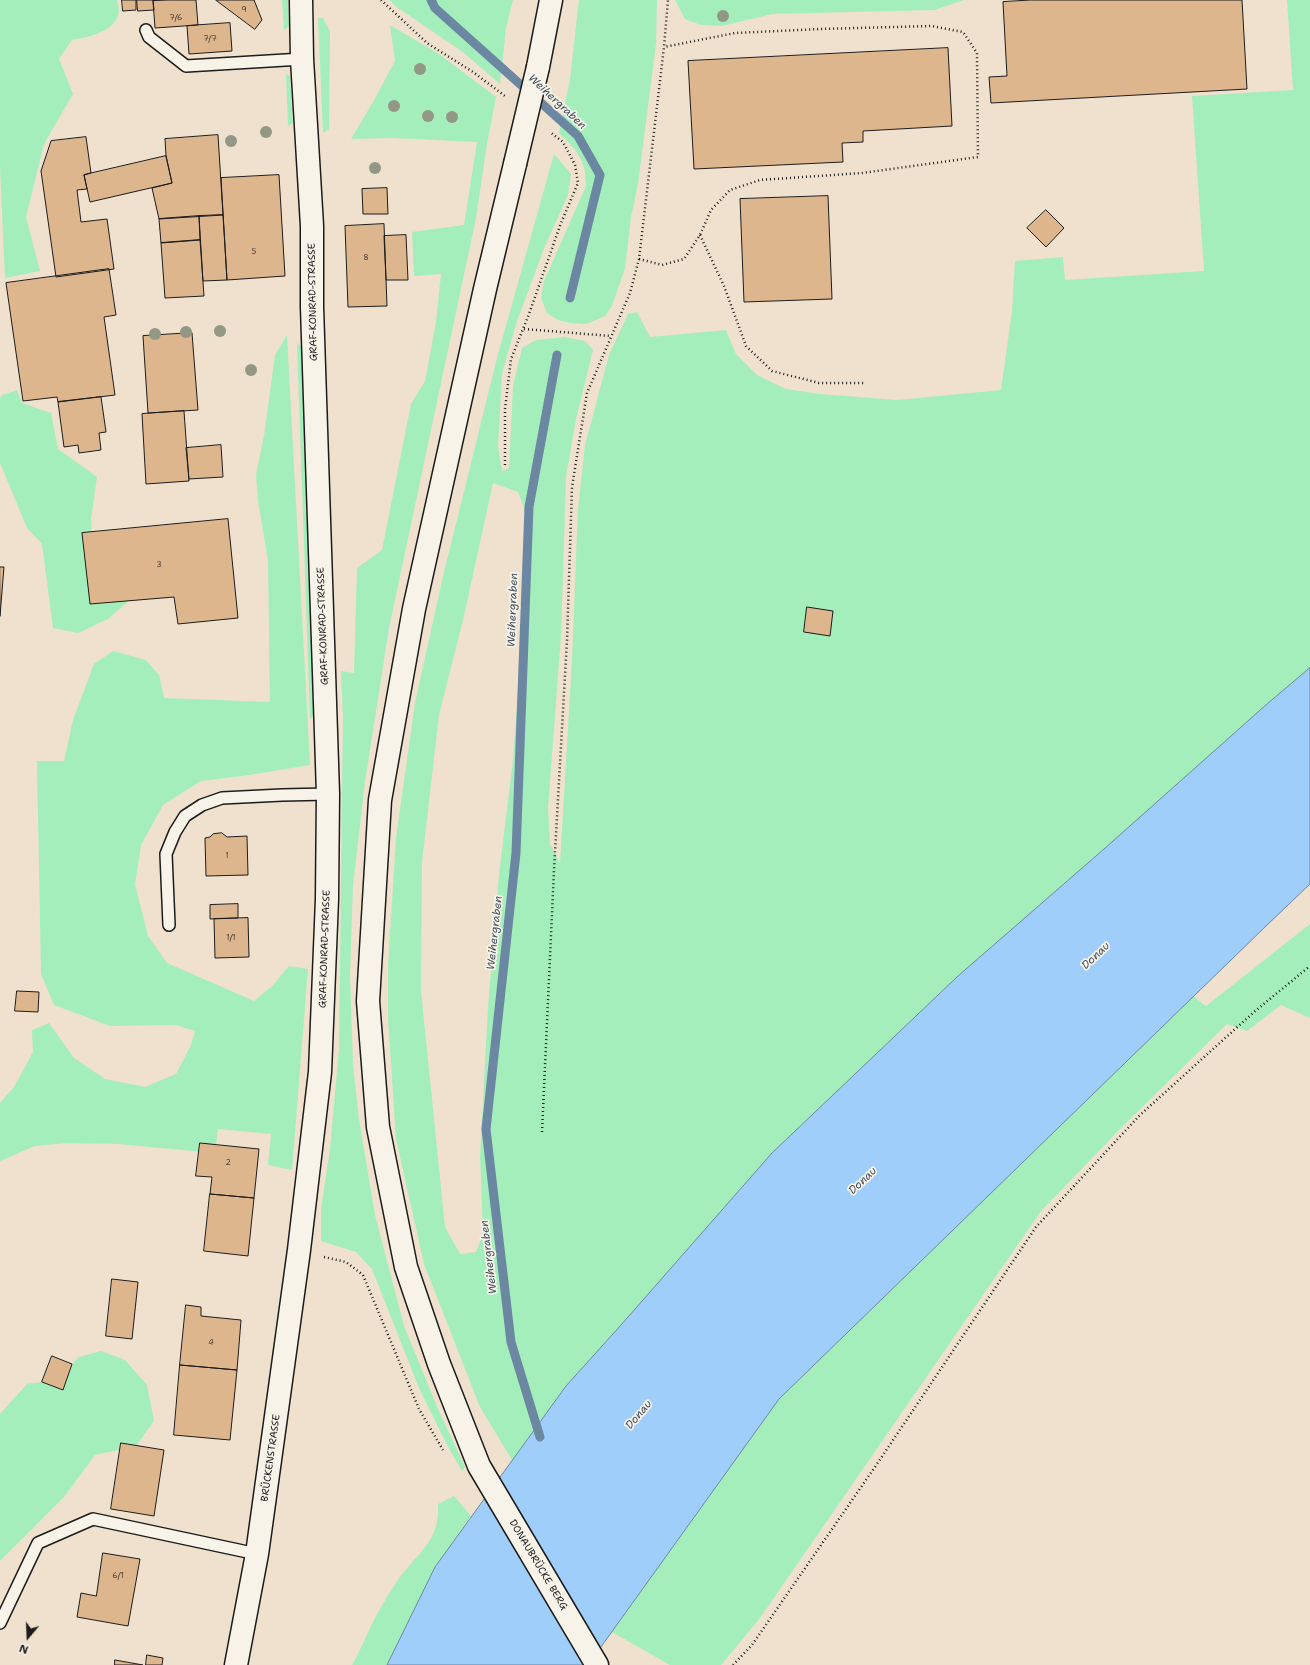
<!DOCTYPE html>
<html>
<head>
<meta charset="utf-8">
<style>
	body { margin:0 }
	#map { position:relative; width:1310px; height:1665px; overflow:hidden; background:#efe1cd; font-family:"Shantell Sans",sans-serif }
	canvas { display:block }
	.north { position:absolute; left:8px; top:1617px; width:40px; height:40px; -webkit-text-stroke:3px #f7f3e8; paint-order:stroke; rotate:199deg; font-size:11px; font-weight:700; line-height:16px; text-align:center; color:#1c1c1c }
	.north::after { content:''; display:block; margin:auto; width:14px; height:18px; background:#1c1c1c; clip-path:polygon(50% 0,100% 100%,50% 72%,0 100%) }
</style>
</head>
<body>
<div id="map">
<canvas width="1310" height="1665"></canvas>
<div class="north">N</div>
</div>
<script>
const g = document.querySelector('canvas').getContext('2d');
g.lineJoin = 'round';
function paint(path, color) {
  g.fillStyle = color;
  g.fill(path, 'evenodd');
}
function strokePath(path, color, width, dash) {
  g.strokeStyle = color;
  g.lineWidth = width;
  g.lineCap = dash ? 'butt' : 'round';
  g.setLineDash(dash || []);
  g.stroke(path);
}
function write(font, color, halo, rows, align = 'center') {
  g.font = font + ' "Shantell Sans",sans-serif';
  g.lineWidth = 3.5;
  g.setLineDash([]);
  g.textBaseline = 'middle';
  g.strokeStyle = halo;
  g.fillStyle = color;
  for (const [text, x, y, turn = 0] of rows) {
    g.save();
    g.translate(x, y);
    g.rotate((+turn || 0) * Math.PI / 180);
    g.textAlign = isNaN(turn) ? turn : align;
    if (halo) g.strokeText(text, 0, 0);
    g.fillText(text, 0, 0);
    g.restore();
  }
}
paint(new Path2D(`
	M 0,0 L 117,0 C 118,5 120,12 118,16 C 111,33 88,37 72,40 L 59,59 L 73,94 L 44,144 L 26,217 L 40,271 L 5,278 L 0,168 Z
	M 282,0 L 288,0 L 289,26 L 284,30 Z
	M 390,0 L 513,0 L 506,28 L 500,84 L 464,53 L 394,5 Z
	M 579,0 L 657,0 L 656,44 L 638,184 L 631,217 L 625,268 L 612,306 L 605,316 L 586,324 L 570,323 L 558,320 L 547,313 L 541,298 L 544,281 L 586,186 C 586,159 577,151 559,133 L 570,79 Z
	M 675,0 L 964,0 L 935,10 L 772,14 L 722,26 L 701,25 L 685,19 Z
	M 1287,0 L 1310,0 L 1310,668 L 1267,704 L 1104,849 L 958,976 L 772,1153 L 621,1325 L 566,1386 L 512,1460 L 480,1407 L 424,1264 L 396,1139 L 388,1019 L 388,966 L 396,838 L 415,703 L 444,572 L 497,358 L 554,154 L 571,174 L 568,195 L 545,246 L 517,321 L 502,374 L 498,446 L 502,471 L 509,468 L 513,386 L 522,348 L 536,340 L 564,337 L 585,341 L 593,350 L 576,419 L 566,477 L 561,636 L 548,808 L 550,844 L 560,863 L 572,660 L 578,509 L 585,445 L 609,355 L 628,314 L 637,312 L 650,337 L 726,330 L 736,354 L 757,375 L 786,389 L 820,394 L 898,400 L 1001,390 L 1012,311 L 1015,261 L 1063,257 L 1065,280 L 1204,271 L 1192,96 L 1293,90 ZM 493,483 L 518,492 L 530,522 L 513,760 L 499,874 L 488,1007 L 480,1155 L 483,1234 L 476,1252 L 460,1254 L 445,1227 L 421,991 L 422,862 L 439,715 L 464,616 Z
	M 318,18 L 323,18 L 330,31 L 329,129 L 323,133 Z
	M 390,25 L 439,54 L 496,97 L 487,144 L 476,218 L 389,628 L 365,782 L 353,885 L 350,975 L 353,1065 L 359,1119 L 375,1215 L 404,1326 L 438,1409 L 465,1467 L 462,1471 L 447,1445 L 419,1388 L 372,1269 L 356,1252 L 321,1241 L 321,1209 L 330,1149 L 339,1049 L 343,718 L 341,671 L 354,673 L 357,568 L 382,550 L 411,404 L 425,381 L 436,322 L 441,274 L 414,276 L 412,232 L 464,225 L 477,142 L 393,138 L 351,139 L 373,102 L 395,61 Z
	M 286,74 L 290,76 L 293,123 L 288,126 Z
	M 287,335 L 310,765 L 249,775 L 201,781 L 163,805 L 141,845 L 135,884 L 148,936 L 167,963 L 254,1001 L 272,986 L 289,966 L 308,969 L 292,1170 L 268,1165 L 271,1134 L 218,1129 L 215,1153 L 118,1144 L 68,1143 L 35,1146 L 0,1161 L 0,1103 L 14,1087 L 33,1052 L 32,1030 L 49,1023 L 74,1058 L 105,1079 L 145,1087 L 176,1074 L 191,1045 L 195,1031 L 176,1025 L 110,1026 L 54,1005 L 41,974 L 37,761 L 64,761 L 73,720 L 94,664 L 113,651 L 146,660 L 159,675 L 164,698 L 270,702 L 268,561 L 258,501 L 256,474 L 264,436 L 275,355 Z
	M 297,343 L 303,347 L 316,713 L 310,719 Z
	M 17,390 L 22,403 L 51,413 L 58,449 L 97,477 L 91,519 L 94,600 L 132,598 L 108,619 L 78,633 L 53,628 L 42,544 L 27,528 L 0,463 L 0,398 L 2,395 Z
	M 1310,924 L 1310,1018 L 1281,1005 L 1247,1031 L 1227,1024 L 1125,1124 L 1041,1211 L 760,1618 L 721,1665 L 670,1665 L 612,1632 L 779,1399 L 1193,996 L 1206,1006 Z
	M 101,1351 L 125,1360 L 147,1385 L 154,1421 L 136,1446 L 95,1455 L 64,1497 L 0,1561 L 0,1414 L 27,1384 L 42,1382 L 63,1390 L 72,1364 L 79,1357 Z
	M 454,1496 L 471,1516 L 435,1567 L 387,1665 L 352,1665 C 363,1646 370,1625 381,1607 C 388,1596 395,1583 403,1573 C 423,1549 440,1537 438,1504 Z`), '#a4eebc');
const water = new Path2D(`
	M 1310,668 L 1310,884 L 1265,927 L 779,1399 L 588,1665 L 387,1665 L 435,1567 L 566,1386 L 621,1325 L 772,1153 L 958,976 L 1104,849 L 1267,704 Z`);
paint(water, '#9fcefb');
strokePath(water, '#6b87a2', 1);
strokePath(new Path2D(`
	M 431,0 L 435,8 L 578,136 L 600,175 L 570,298
	M 540,1437 L 511,1342 L 486,1129 L 516,853 L 529,507 L 557,355`), '#6b87a2', 9);
const building = new Path2D(`
	M 122,0 L 136,0 L 136,10 L 123,11 Z
	M 137,0 L 153,0 L 154,10 L 138,11 Z
	M 169,0 L 196,0 L 198,25 L 155,28 L 153,1 Z
	M 216,0 L 254,0 L 262,20 L 255,29 Z
	M 1031,0 L 1242,0 L 1247,89 L 991,103 L 989,77 L 1007,76 L 1003,2 Z
	M 230,23 L 232,51 L 189,54 L 187,26 Z
	M 948,48 L 952,126 L 863,131 L 863,142 L 842,143 L 843,162 L 694,169 L 688,61 Z
	M 218,135 L 223,215 L 159,219 L 152,188 L 172,183 L 166,156 L 165,139 Z
	M 86,137 L 91,173 L 84,175 L 87,189 L 77,190 L 81,222 L 107,219 L 114,269 L 56,277 L 41,171 L 51,141 Z
	M 166,156 L 172,183 L 90,202 L 84,175 Z
	M 279,175 L 285,276 L 227,280 L 221,178 Z
	M 387,188 L 388,214 L 363,214 L 362,189 Z
	M 828,196 L 832,299 L 744,302 L 740,199 Z
	M 1046,210 L 1064,228 L 1046,247 L 1027,228 Z
	M 223,215 L 227,280 L 203,281 L 199,216 Z
	M 199,216 L 200,240 L 161,243 L 159,219 Z
	M 384,224 L 387,306 L 348,307 L 345,226 Z
	M 406,235 L 408,280 L 386,280 L 384,236 Z
	M 200,240 L 204,296 L 165,298 L 161,243 Z
	M 109,269 L 116,315 L 104,317 L 115,395 L 58,402 L 57,397 L 23,401 L 6,283 Z
	M 192,333 L 198,410 L 148,413 L 143,336 Z
	M 101,397 L 106,432 L 99,433 L 101,450 L 79,453 L 78,445 L 64,447 L 58,402 Z
	M 184,411 L 189,481 L 146,484 L 142,414 Z
	M 221,445 L 223,477 L 189,479 L 186,448 Z
	M 228,519 L 238,618 L 178,624 L 174,597 L 90,604 L 82,533 Z
	M 0,567 L 4,567 L 0,616 Z
	M 807,607 L 833,611 L 830,636 L 804,632 Z
	M 222,833 L 227,837 L 247,836 L 248,875 L 206,876 L 205,838 L 210,837 L 213,834 Z
	M 238,904 L 238,918 L 210,919 L 210,905 Z
	M 248,918 L 249,957 L 215,958 L 214,919 Z
	M 17,991 L 39,992 L 38,1012 L 15,1011 Z
	M 200,1143 L 259,1149 L 254,1198 L 210,1194 L 212,1177 L 196,1176 Z
	M 210,1194 L 254,1198 L 248,1256 L 204,1251 Z
	M 112,1279 L 138,1282 L 132,1339 L 106,1336 Z
	M 186,1305 L 201,1307 L 201,1316 L 241,1320 L 237,1370 L 180,1365 Z
	M 52,1356 L 72,1364 L 63,1390 L 42,1382 Z
	M 180,1365 L 237,1370 L 230,1440 L 174,1435 Z
	M 121,1443 L 164,1450 L 154,1516 L 111,1509 Z
	M 103,1553 L 140,1559 L 128,1626 L 77,1617 L 81,1593 L 96,1596 Z
	M 147,1655 L 163,1658 L 162,1665 L 146,1665 Z
	M 115,1660 L 143,1665 L 115,1665 Z`);
paint(building, '#ddb68e');
strokePath(building, '#1c1c1c', 1);
const service = new Path2D(`
	M 146,30 L 149,37 L 186,66 L 302,59
	M 169,925 L 166,854 L 175,832 L 185,816 L 202,805 L 222,798 L 282,795 L 328,794
	M 0,1623 L 38,1543 L 93,1519 L 257,1554`);
const minor = new Path2D(`
	M 236,1665 L 257,1554 L 299,1250 L 320,1072 L 327,899 L 328,794 L 312,307 L 312,226 L 302,59 L 301,0`);
const primary = new Path2D(`
	M 538,67 L 551,0
	M 515,164 L 485,289 L 414,609 L 380,800 L 368,1001 L 378,1127 L 406,1267 L 439,1364 L 479,1466 L 597,1665`);
strokePath(service, '#1c1c1c', 14);
strokePath(minor, '#1c1c1c', 25);
strokePath(primary, '#1c1c1c', 25);
strokePath(new Path2D(`
	M 381,0 L 427,43 L 473,72 L 505,96
	M 700,235 L 724,286 L 746,346 L 772,371 L 819,383 L 865,383
	M 639,259 L 662,265 L 684,259 L 700,235 L 711,210 L 730,190 L 760,180 L 862,173 L 978,157 L 977,53 L 963,32 L 932,26 L 820,29 L 735,33 L 664,47
	M 524,329 L 611,336
	M 505,465 L 505,409 L 511,359 L 529,314 L 561,223 L 578,183 L 575,165 L 563,142 L 550,132
	M 542,1132 L 554,870 L 567,640 L 572,487 L 587,393 L 630,293 L 639,259 L 664,47 L 668,0
	M 324,1257 L 346,1262 L 363,1275 L 419,1409 L 443,1450
	M 733,1665 L 752,1645 L 877,1464 L 1036,1227 L 1140,1115 L 1254,1012 L 1310,966`), '#1c1c1c', 2.5, [1, 3]);
strokePath(service, '#f7f3e8', 11);
strokePath(minor, '#f7f3e8', 22);
strokePath(primary, '#f7f3e8', 22);
const primaryBridge = new Path2D(`
	M 515,164 L 538,67`);
strokePath(primaryBridge, '#1c1c1c', 25, []);
strokePath(primaryBridge, '#f7f3e8', 22);
g.fillStyle = '#929786';
for (const [x, y] of [
	[723,16],
	[420,69],
	[394,106],
	[428,116],
	[452,117],
	[266,132],
	[231,141],
	[375,168],
	[220,331],
	[186,332],
	[155,334],
	[251,370]
]) {
  g.beginPath();
  g.arc(x, y, 6, 0, 2 * Math.PI);
  g.fill();
}
write('8px', '#4c4238', null, [
	["9",244,10],
	["7/6",176,18],
	["7/7",210,39],
	["5",254,252],
	["8",366,258],
	["3",159,565],
	["1",227,856],
	["1/1",231,938],
	["2",228,1163],
	["4",211,1343],
	["6/1",118,1576]
]);
write('10px', '#1c1c1c', '#f7f3e8', [
	["GRAF-KONRAD-STRASSE",313,302,-91],
	["GRAF-KONRAD-STRASSE",323,626,-92],
	["GRAF-KONRAD-STRASSE",325,949,-88],
	["BRÜCKENSTRASSE",271,1458,-82],
	["DONAUBRÜCKE BERG",538,1565,59]
]);
write('italic 11px', '#43515f', '#f7f3e8', [
	["Weihergraben",557,102,43],
	["Weihergraben",513,610,-88],
	["Weihergraben",495,933,-84],
	["Donau",1096,956,-44],
	["Donau",863,1181,-44],
	["Weihergraben",489,1257,-97],
	["Donau",639,1415,-50]
]);
</script>
</body>
</html>
